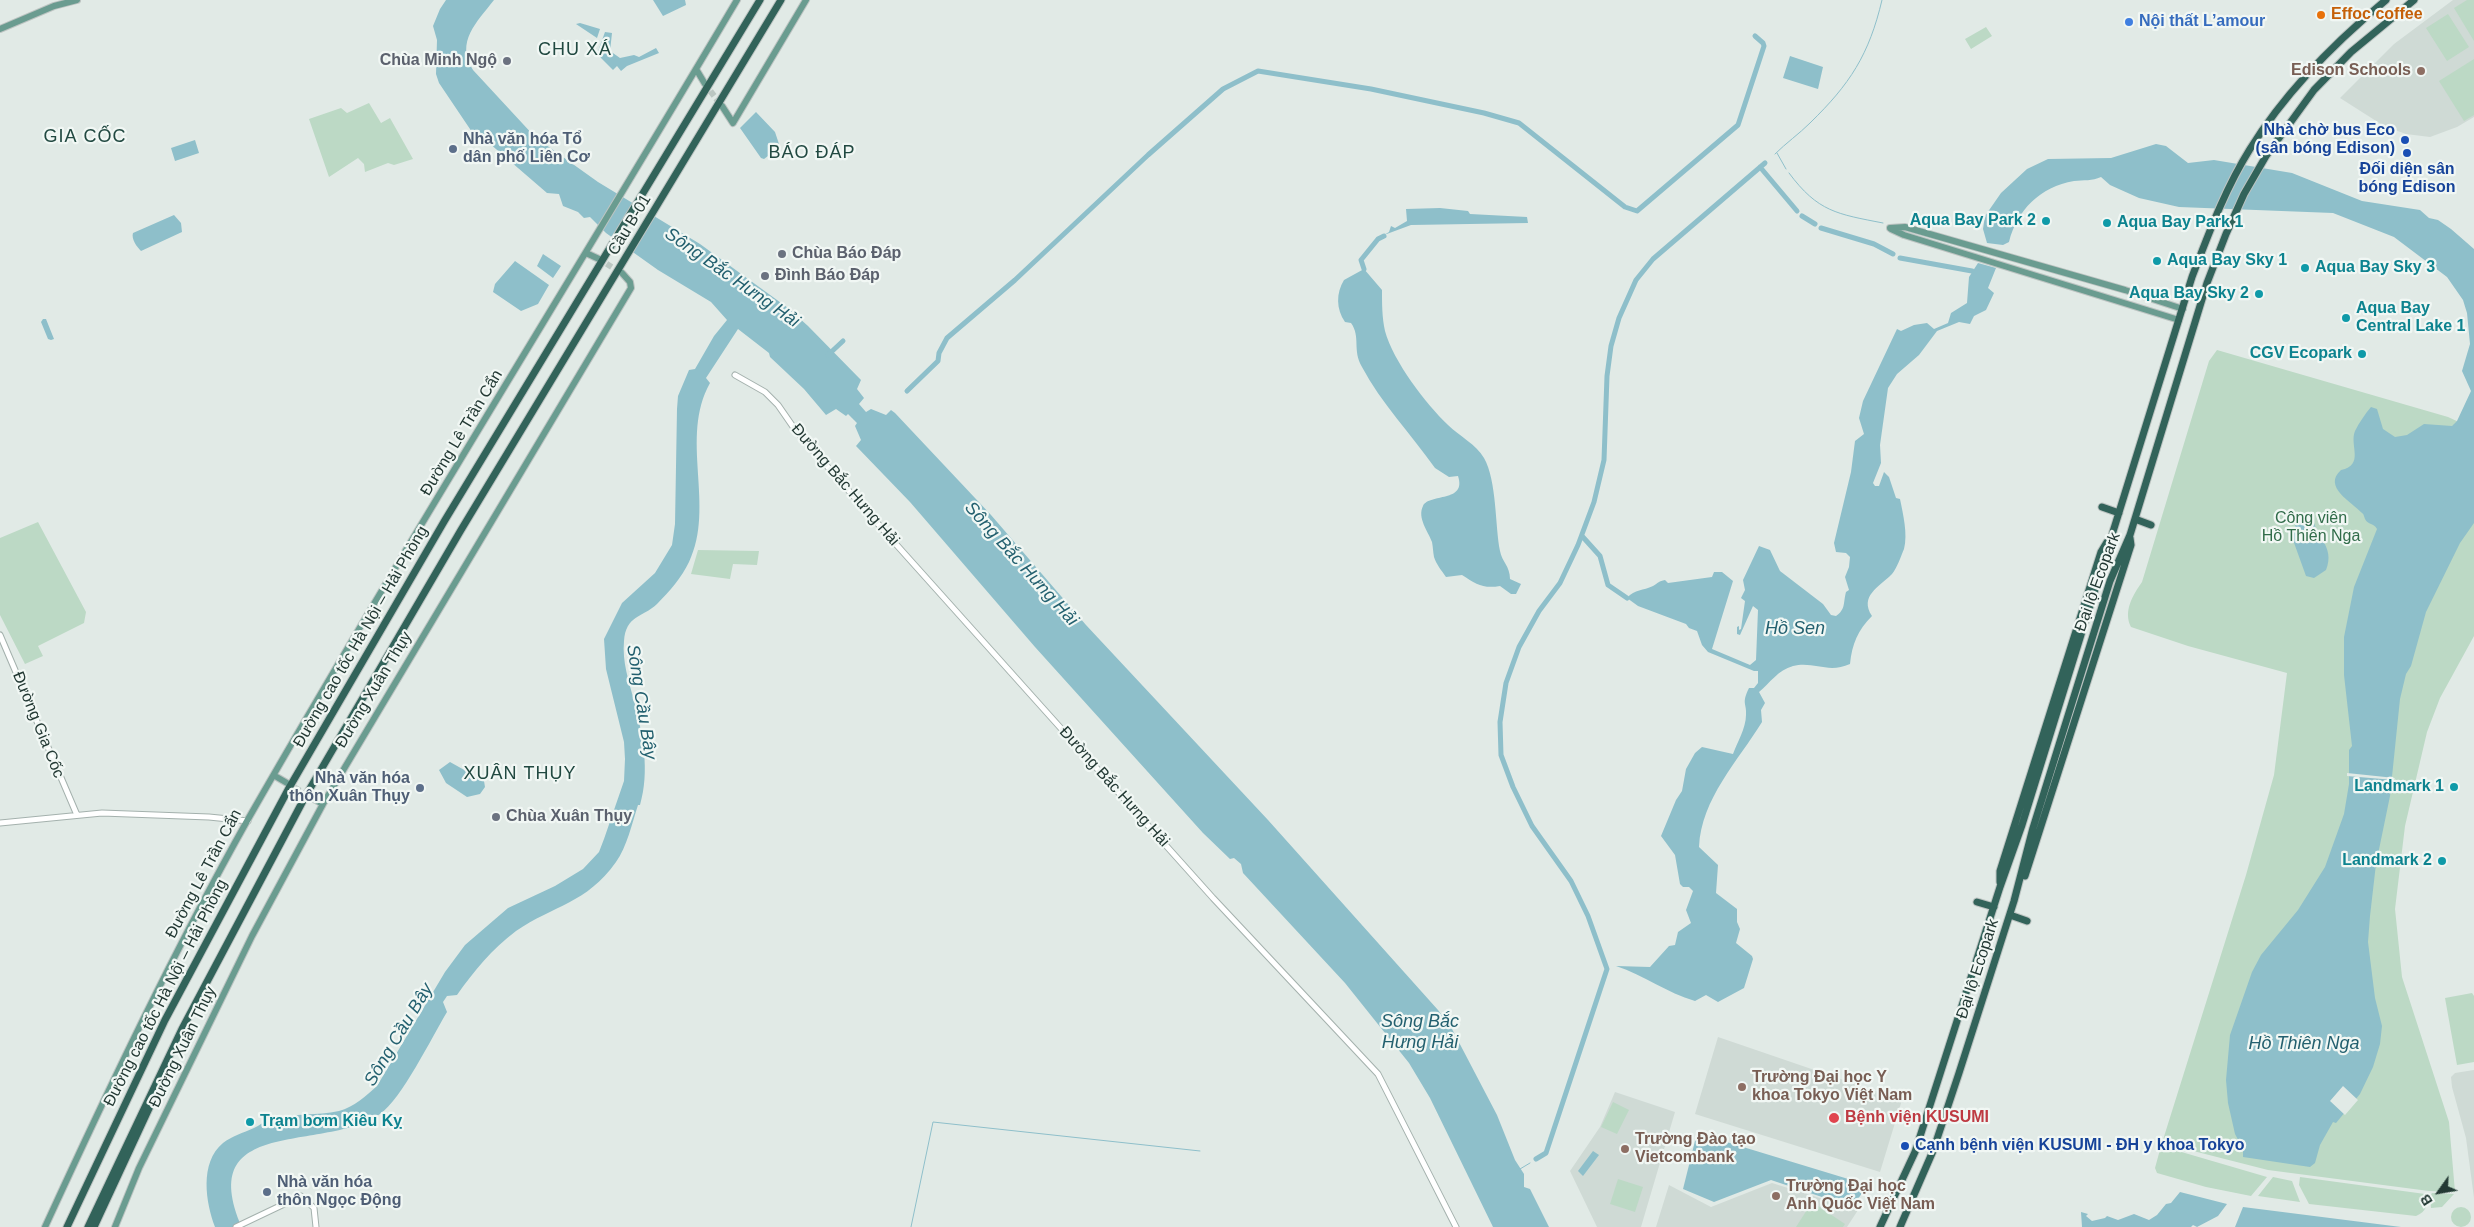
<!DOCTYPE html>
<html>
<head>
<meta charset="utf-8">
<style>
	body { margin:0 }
	#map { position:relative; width:2474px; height:1227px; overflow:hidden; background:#e1eae6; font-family:Helvetica,sans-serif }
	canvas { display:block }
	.north { position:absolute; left:2414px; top:1167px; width:50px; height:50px; -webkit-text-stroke:4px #f1f7f4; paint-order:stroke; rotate:238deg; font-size:14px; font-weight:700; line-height:20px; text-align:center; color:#233934 }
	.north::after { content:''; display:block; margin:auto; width:18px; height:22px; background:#233934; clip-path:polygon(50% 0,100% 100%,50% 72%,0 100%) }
</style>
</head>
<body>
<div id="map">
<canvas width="2474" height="1227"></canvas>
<div class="north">B</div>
</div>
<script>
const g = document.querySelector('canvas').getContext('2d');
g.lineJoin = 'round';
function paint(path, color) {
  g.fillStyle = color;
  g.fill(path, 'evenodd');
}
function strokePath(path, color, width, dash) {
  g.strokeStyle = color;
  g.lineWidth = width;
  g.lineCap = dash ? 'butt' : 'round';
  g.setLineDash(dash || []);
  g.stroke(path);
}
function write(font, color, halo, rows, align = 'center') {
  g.font = font + ' Helvetica,sans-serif';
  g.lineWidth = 4.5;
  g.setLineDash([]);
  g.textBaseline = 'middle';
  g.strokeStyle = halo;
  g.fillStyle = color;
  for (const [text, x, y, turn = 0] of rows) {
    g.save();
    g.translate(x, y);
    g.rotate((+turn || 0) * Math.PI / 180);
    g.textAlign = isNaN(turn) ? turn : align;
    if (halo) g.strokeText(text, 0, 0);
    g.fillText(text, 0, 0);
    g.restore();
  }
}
paint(new Path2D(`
	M 2453,0 L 2474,0 L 2474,117 L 2457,127 L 2430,137 L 2406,134 L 2384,126 L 2340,98 L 2394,44 Z
	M 1718,1037 L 1902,1100 L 1880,1172 L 1695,1114 Z
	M 2474,1070 L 2474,1198 L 2466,1138 L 2452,1087 L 2451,1077 L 2455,1073 Z
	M 1615,1092 L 1675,1112 L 1641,1227 L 1597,1227 L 1570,1171 L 1600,1127 Z
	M 1772,1183 L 1858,1210 L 1847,1227 L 1656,1227 L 1669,1185 L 1711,1207 Z`), '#cfdad5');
paint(new Path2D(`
	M 2467,0 L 2474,0 L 2474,41 L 2454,8 Z
	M 2448,14 L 2469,47 L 2447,61 L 2426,28 Z
	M 1986,27 L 1992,36 L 1971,49 L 1965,39 Z
	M 2474,59 L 2474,115 L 2464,121 L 2439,81 Z
	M 369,103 L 381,123 L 390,118 L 413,159 L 394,165 L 388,163 L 365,172 L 364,164 L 358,158 L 329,177 L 309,119 L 341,108 L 347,113 Z
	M 2217,350 L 2448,417 L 2474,429 L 2474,636 L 2440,698 L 2427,732 L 2405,826 L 2395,909 L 2402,977 L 2449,1122 L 2455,1192 L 2429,1191 L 2268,1170 L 2162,1143 L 2246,875 L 2274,775 L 2287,673 L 2188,646 L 2131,627 C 2123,611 2133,595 2142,582 L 2209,361 Z
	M 38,522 L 86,612 L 84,623 L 38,646 L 43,656 L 25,664 L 0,615 L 0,538 Z
	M 698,550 L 759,551 L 757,565 L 733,564 L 730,579 L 691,574 Z
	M 2472,993 L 2474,996 L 2474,1062 L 2457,1065 L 2445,998 Z
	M 1613,1102 L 1629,1110 L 1617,1134 L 1601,1127 Z
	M 2161,1146 L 2267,1177 L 2251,1196 L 2206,1187 L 2157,1173 L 2155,1168 Z
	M 2273,1177 L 2292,1181 L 2300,1202 L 2258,1196 Z
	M 2300,1177 L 2425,1194 C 2430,1203 2426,1212 2416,1216 L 2309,1204 L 2299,1185 Z
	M 1618,1179 L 1643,1187 L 1635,1212 L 1610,1204 Z
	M 2432,1193 L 2454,1194 L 2442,1207 L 2431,1208 L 2430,1196 Z
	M 1812,1202 L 1845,1224 L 1843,1227 L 1796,1227 Z
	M2451 1217a10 10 0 1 1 20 0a10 10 0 1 1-20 0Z`), '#bcd9c5');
paint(new Path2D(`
	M 446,0 L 494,0 C 477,22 455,42 473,70 L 535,137 L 598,182 L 700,244 L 788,308 L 808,326 L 861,380 L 857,389 L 864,398 L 859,404 L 866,412 L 871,409 L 886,415 L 891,410 L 895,413 L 991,515 L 1086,625 L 1268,820 L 1438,1010 L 1452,1029 L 1497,1115 L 1515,1160 L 1524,1174 L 1524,1187 L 1530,1189 L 1549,1227 L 1493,1227 L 1430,1098 L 1409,1063 L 1345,983 L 1243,873 L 1241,864 L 1234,858 L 1230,859 L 1203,833 L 1035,647 L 910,502 L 856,446 L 861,440 L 855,426 L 857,423 L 848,414 L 846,416 L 836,409 L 826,415 L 804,389 L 770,357 L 769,353 L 738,329 L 706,378 L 710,383 C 679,438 716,506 689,562 C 682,577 669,592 657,604 C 642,618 626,615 624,641 C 622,662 629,681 634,701 C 643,735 650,771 640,805 L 638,805 C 632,823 627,847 616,862 C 586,904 554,905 516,931 C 492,949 474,971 457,995 L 447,996 L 443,1002 L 447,1012 C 432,1037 401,1100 380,1114 C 324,1153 194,1115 242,1227 L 215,1227 C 206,1203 199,1163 223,1143 C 232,1136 243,1133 254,1128 C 261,1125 265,1120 273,1118 C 295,1113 317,1116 339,1111 C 354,1107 366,1096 377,1086 L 445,972 L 465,945 L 508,908 L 555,886 L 583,869 L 599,852 L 604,839 L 624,781 L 625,759 L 624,742 L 606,669 L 604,639 L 622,603 L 655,573 L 672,545 L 675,524 L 677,409 L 678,396 L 689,370 L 695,369 L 714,336 L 727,320 L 711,302 L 658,270 L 606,233 L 590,217 L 584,218 L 578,212 L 563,206 L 559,194 L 547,193 L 489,143 L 472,132 L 439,83 L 436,74 L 437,40 L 433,26 L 440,9 Z
	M 653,0 L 685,0 L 686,5 L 663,16 Z
	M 580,23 L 600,29 L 597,38 L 576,24 Z
	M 605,32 L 612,33 L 610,51 L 620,58 L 634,55 L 639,57 L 656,48 L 659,53 L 627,66 L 621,71 L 617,66 L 613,70 L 597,54 Z
	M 1790,56 L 1823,67 L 1818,89 L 1783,78 Z
	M 756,112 L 775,132 L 780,147 L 764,159 L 761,158 L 740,128 Z
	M 195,140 L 199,153 L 175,161 L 171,148 Z
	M 2156,144 L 2166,146 L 2188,163 L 2214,160 L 2292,173 L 2362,201 L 2420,210 L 2429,218 L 2438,220 L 2451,229 L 2474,249 L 2474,523 L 2460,543 L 2426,612 L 2411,666 L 2406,674 L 2400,699 L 2390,796 L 2376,864 L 2370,916 L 2368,942 L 2375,998 L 2382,1026 L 2380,1044 L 2373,1067 L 2360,1094 L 2336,1123 L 2333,1122 L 2320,1145 L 2315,1163 L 2310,1167 L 2243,1157 L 2243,1149 L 2235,1134 L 2228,1103 L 2226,1080 L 2230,1035 L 2252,972 L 2261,955 L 2298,910 L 2325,867 L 2344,814 L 2349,784 L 2349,750 L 2352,746 L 2344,675 L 2344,637 L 2354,587 L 2377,529 C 2374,523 2368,525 2365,519 C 2364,517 2364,514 2362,513 C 2352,502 2322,487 2341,470 C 2365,465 2349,445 2355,431 C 2359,423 2365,414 2371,407 L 2377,409 L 2383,429 L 2395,437 L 2407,435 L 2424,424 L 2452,426 L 2457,421 L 2471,391 L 2462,371 L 2470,344 L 2467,313 L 2463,300 L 2447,277 L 2394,237 L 2333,213 L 2179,207 L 2139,198 L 2110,185 L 2101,177 C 2092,181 2084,180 2074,181 C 2040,187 2017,210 2009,242 L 2003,245 L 1987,243 L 1983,229 L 1985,216 L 2001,193 L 2027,169 L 2048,159 L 2111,158 Z
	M 1440,208 L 1468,211 L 1470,214 L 1527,217 L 1528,223 L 1411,225 L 1384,235 L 1389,232 L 1391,226 L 1395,228 L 1407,221 L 1406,209 Z
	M 174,215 L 181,223 L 182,232 L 141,251 C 137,247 131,239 133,233 Z
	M 543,254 L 561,266 L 553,278 L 537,266 Z
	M 515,261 L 549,285 L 538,304 L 521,311 L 493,292 L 495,284 Z
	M 1978,263 L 1996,268 L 1988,288 L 1994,293 L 1986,310 L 1974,316 L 1970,324 L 1959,322 L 1937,331 L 1919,355 L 1897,374 L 1888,388 L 1880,445 L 1881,463 L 1873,483 L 1875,486 L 1879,486 L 1884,472 L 1889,477 L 1896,498 L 1900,499 C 1903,514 1908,534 1904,549 C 1901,556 1897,568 1892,574 C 1879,587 1859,596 1872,616 C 1858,630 1852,644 1850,664 C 1828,674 1814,661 1793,666 C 1778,670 1770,683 1759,692 L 1765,703 L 1761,710 L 1762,722 C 1738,761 1701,799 1699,847 L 1718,865 L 1716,893 L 1737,909 L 1737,922 L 1740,929 L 1736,943 L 1752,956 L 1753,959 L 1744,988 L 1718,1002 L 1706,995 L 1695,1001 C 1667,993 1644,975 1616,966 L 1650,967 L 1669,946 L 1675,945 L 1678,932 L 1691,923 L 1686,910 L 1693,891 L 1689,887 L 1683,887 L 1680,884 L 1675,855 L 1661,836 L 1676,800 L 1682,791 L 1686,769 L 1695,753 L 1702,747 L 1733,754 C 1737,743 1746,728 1746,715 C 1747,703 1741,704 1749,688 L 1754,688 L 1758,683 L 1758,671 L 1754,671 L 1708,652 L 1702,645 L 1697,631 L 1689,628 L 1686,624 L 1638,606 L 1627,598 C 1635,589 1643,591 1653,586 C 1658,583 1659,581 1665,580 L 1668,583 L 1712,577 L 1714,572 L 1722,572 L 1733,581 L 1712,649 L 1750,665 L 1756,660 L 1758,610 L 1753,606 L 1740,635 L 1737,634 L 1737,627 L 1739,626 L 1739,630 L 1741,629 L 1745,601 L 1741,598 L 1745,590 L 1743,580 L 1759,546 L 1770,550 L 1780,571 L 1823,604 L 1831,615 L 1836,616 C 1846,609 1843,603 1846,592 L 1849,590 L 1845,577 L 1849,567 L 1850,557 L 1846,553 L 1836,552 L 1834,543 L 1851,472 L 1855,441 L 1864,434 L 1859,418 L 1863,401 L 1897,329 L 1901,331 L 1914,325 L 1927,323 L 1934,329 L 1948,323 L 1951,313 L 1967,303 L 1969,277 Z
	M 1364,269 L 1382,290 C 1382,304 1382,317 1385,331 C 1393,361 1426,404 1448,425 C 1459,436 1476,444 1484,458 C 1497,481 1495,526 1500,551 C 1502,562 1510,566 1510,579 L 1521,584 L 1516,594 L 1511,594 L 1500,586 C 1483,589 1476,584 1462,575 L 1446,577 C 1442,571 1436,564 1434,557 C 1433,552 1433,547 1432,542 C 1428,531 1417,518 1423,506 C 1429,493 1467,503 1458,476 L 1449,477 L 1435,468 C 1411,434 1381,403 1362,367 C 1352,350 1361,337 1351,323 L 1345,322 C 1336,309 1336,293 1344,280 Z
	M 43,319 L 46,319 L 54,339 L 51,340 L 48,339 L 41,322 Z
	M 2307,514 L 2313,517 C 2314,536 2336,546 2326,570 L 2314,578 L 2306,576 L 2293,540 L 2296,521 Z
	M 450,762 L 484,781 L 485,787 L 480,794 L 467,797 L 446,783 L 439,770 Z
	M 1697,1133 L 1868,1185 L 1852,1207 L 1771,1180 L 1714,1202 L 1683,1189 Z
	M 1593,1151 L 1599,1155 L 1583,1176 L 1578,1171 Z
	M 2180,1192 L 2227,1204 L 2218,1216 L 2197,1227 L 2193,1225 L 2191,1227 L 2082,1227 L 2081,1212 L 2088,1214 L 2086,1216 L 2092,1221 L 2105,1218 L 2107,1216 L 2118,1220 L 2134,1214 L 2149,1220 L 2157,1215 L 2166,1204 L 2171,1203 Z
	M 2243,1207 L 2401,1227 L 2235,1227 Z`), '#8ebfca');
paint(new Path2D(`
	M 637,203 L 653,212 L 629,252 L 614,242 Z
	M 2347,773 L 2395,778 L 2394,780 L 2347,776 Z
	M 2343,1086 L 2358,1100 L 2345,1115 L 2330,1101 Z`), '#e1eae6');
strokePath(new Path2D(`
	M 1777,153 L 1786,169
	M 1775,154 C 1786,143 1799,134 1810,123 C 1850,84 1869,55 1882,0
	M 1789,173 C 1818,212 1837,214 1883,223
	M 1520,1169 L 1530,1163
	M 911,1227 L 933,1122 L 1200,1151`), '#8ebfca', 1);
strokePath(new Path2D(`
	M 1760,167 L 1797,211
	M 1802,216 L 1815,224
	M 1821,228 L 1874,244 L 1893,254
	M 1900,258 L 1972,271
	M 1364,269 L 1361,260 L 1378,239 L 1384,236
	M 828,355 L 843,341
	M 907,391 L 938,361 L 939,353 L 947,338 L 1015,280 L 1148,155 L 1223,89 L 1258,71 L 1371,89 L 1484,113 L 1519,123 L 1625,207 L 1637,211 L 1738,125 L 1764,46 L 1763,43 L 1755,36
	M 1582,536 L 1600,556 L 1608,585 L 1627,598
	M 1536,1159 L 1546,1153 L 1607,969 L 1588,916 L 1571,881 L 1532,826 L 1513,787 L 1501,755 L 1500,722 L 1506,683 L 1519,647 L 1539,611 L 1560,583 L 1578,545 L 1594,502 L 1604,460 L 1607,376 L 1611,346 L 1619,318 L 1636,280 L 1653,259 L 1765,163`), '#8ebfca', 5);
strokePath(new Path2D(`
	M 705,84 L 721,105
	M 599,259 L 621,273
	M 287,783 L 311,797`), '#bbc7c2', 6, [6, 3]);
const minor = new Path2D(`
	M 735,375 L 765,392 L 778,405 L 796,431 L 894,542 L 1213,898 L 1378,1074 L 1456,1227
	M 0,635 L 77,815
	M 0,823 L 102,813 L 209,817 L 248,821
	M 236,1227 L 301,1196 L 314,1208 L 316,1227`);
const major = new Path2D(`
	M 0,29 L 54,6 L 77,0
	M 696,69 L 705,84
	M 722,106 L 733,123 L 806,0
	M 1890,228 L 1905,227 L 2125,290 L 2183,309
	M 1891,229 L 1904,235 L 2179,320
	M 586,253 L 599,259
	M 275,776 L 287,783
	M 312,798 L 323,804
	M 45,1227 C 108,1090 173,953 247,821 C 405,545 575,274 737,0
	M 115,1227 L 139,1168 L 252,936 L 323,804 L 631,288 L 630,282 L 622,273`);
const highway = new Path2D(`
	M 2102,507 L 2119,513
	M 2135,519 L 2151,525
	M 2025,876 L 2131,545 L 2130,538
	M 2000,882 L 2000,871 L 2101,552 L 2107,542
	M 1977,902 L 1994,907
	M 2010,915 L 2027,921
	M 67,1227 L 165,1020 L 289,788 L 445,520 L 760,0
	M 88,1227 L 182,1029 L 305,797 L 461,530 L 781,0
	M 94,1227 L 152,1102
	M 1880,1227 L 1915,1152 L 2000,887 L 2022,825 L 2192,277 C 2209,233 2225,189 2250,149 C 2286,91 2334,43 2386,0
	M 1900,1227 L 1933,1151 L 1959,1073 L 2014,901 L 2033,828 L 2110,581 L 2130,535 L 2207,283 L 2226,234 L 2244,194 L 2266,156 L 2314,90 L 2351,52 L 2414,0`);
strokePath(minor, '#a4b1ad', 7);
strokePath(major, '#bdc4c2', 8);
strokePath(highway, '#bdc4c2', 9);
strokePath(minor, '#fff', 5);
strokePath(major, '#6a9c90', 6);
strokePath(highway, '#32635a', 7);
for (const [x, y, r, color] of [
	[2321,15,5,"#e8710a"],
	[2129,22,5,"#3f7fe0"],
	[507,61,5,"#6b7280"],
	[2421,71,5,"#8d6e63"],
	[2405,140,5,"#1a4fb4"],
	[453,149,5,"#5c6f8a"],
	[2407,153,5,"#1a4fb4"],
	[2046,221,5,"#0f9aa8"],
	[2107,223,5,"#0f9aa8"],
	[782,254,5,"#6b7280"],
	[2157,261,5,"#0f9aa8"],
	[2305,268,5,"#0f9aa8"],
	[765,276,5,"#6b7280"],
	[2259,294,5,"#0f9aa8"],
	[2346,318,5,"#0f9aa8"],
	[2362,354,5,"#0f9aa8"],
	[2454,787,5,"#0f9aa8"],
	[420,788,5,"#5c6f8a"],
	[496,817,5,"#6b7280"],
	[2442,861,5,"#0f9aa8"],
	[1742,1087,5,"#8d6e63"],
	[1834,1118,6,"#e0444e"],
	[250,1122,5,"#0f9aa8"],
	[1905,1146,5,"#1a4fb4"],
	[1625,1149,5,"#8d6e63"],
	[267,1192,5,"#5c6f8a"],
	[1776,1196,5,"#8d6e63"]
]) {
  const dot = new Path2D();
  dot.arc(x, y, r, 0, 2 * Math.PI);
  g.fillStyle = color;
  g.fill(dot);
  strokePath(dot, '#f1f7f4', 2);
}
write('bold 16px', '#c56008', '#f1f7f4', [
	["Effoc coffee",2331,15]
], 'left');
write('bold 16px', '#366cbe', '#f1f7f4', [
	["Nội thất L’amour",2139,22]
], 'left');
write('bold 16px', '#5b616d', '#f1f7f4', [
	["Chùa Minh Ngộ",497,61,"right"],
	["Chùa Báo Đáp",792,254],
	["Đình Báo Đáp",775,276],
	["Chùa Xuân Thụy",506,817]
], 'left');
write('bold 16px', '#785e54', '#f1f7f4', [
	["Edison Schools",2411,71,"right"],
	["Trường Đại học Y",1752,1078],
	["khoa Tokyo Việt Nam",1752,1096],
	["Trường Đào tạo",1635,1140],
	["Vietcombank",1635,1158],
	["Trường Đại học",1786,1187],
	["Anh Quốc Việt Nam",1786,1205]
], 'left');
write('bold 16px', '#164399', '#f1f7f4', [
	["Nhà chờ bus Eco",2395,131],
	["(sân bóng Edison)",2395,149],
	["Đối diện sân",2407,170,"center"],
	["bóng Edison",2407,188,"center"],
	["Cạnh bệnh viện KUSUMI - ĐH y khoa Tokyo",1915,1146,"left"]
], 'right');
write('bold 16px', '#4e5e75', '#f1f7f4', [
	["Nhà văn hóa Tổ",463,140],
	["dân phố Liên Cơ",463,158],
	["Nhà văn hóa",410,779,"right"],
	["thôn Xuân Thụy",410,797,"right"],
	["Nhà văn hóa",277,1183],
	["thôn Ngọc Động",277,1201]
], 'left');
write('bold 16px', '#0d838f', '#f1f7f4', [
	["Aqua Bay Park 2",2036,221],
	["Aqua Bay Park 1",2117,223,"left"],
	["Aqua Bay Sky 1",2167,261,"left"],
	["Aqua Bay Sky 3",2315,268,"left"],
	["Aqua Bay Sky 2",2249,294],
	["Aqua Bay",2356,309,"left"],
	["Central Lake 1",2356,327,"left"],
	["CGV Ecopark",2352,354],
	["Landmark 1",2444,787],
	["Landmark 2",2432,861],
	["Trạm bơm Kiêu Kỵ",260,1122,"left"]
], 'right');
write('16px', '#233934', '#f1f7f4', [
	["Cầu B-01",630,225,-59],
	["Đường Lê Trần Cẩn",462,433,-59],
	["Đường Bắc Hưng Hải",845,485,49],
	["Đại lộ Ecopark",2098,582,-70],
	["Đường cao tốc Hà Nội – Hải Phòng",361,637,-60],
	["Đường Xuân Thụy",374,690,-59],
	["Đường Gia Cốc",38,725,68],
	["Đường Bắc Hưng Hải",1114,787,48],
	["Đường Lê Trần Cẩn",204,874,-62],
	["Đại lộ Ecopark",1978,969,-72],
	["Đường cao tốc Hà Nội – Hải Phòng",166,993,-63],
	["Đường Xuân Thụy",183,1047,-64]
]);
write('16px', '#316c4a', '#f1f7f4', [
	["Công viên",2311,519],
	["Hồ Thiên Nga",2311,537]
]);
write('bold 16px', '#be3a42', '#f1f7f4', [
	["Bệnh viện KUSUMI",1845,1118]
], 'left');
g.letterSpacing = '1px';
write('18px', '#214941', '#f1f7f4', [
	["CHU XÁ",575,50],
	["GIA CỐC",85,137],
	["BÁO ĐÁP",812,153],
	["XUÂN THỤY",520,774]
]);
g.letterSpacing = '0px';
write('italic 18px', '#23606f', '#f1f7f4', [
	["Sông Bắc Hưng Hải",732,278,35],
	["Sông Bắc Hưng Hải",1021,564,48],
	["Hồ Sen",1795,629],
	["Sông Cầu Bây",641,702,81],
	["Sông Bắc",1420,1022],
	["Hưng Hải",1420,1043],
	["Sông Cầu Bây",399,1035,-59],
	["Hồ Thiên Nga",2304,1044]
]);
</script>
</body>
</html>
